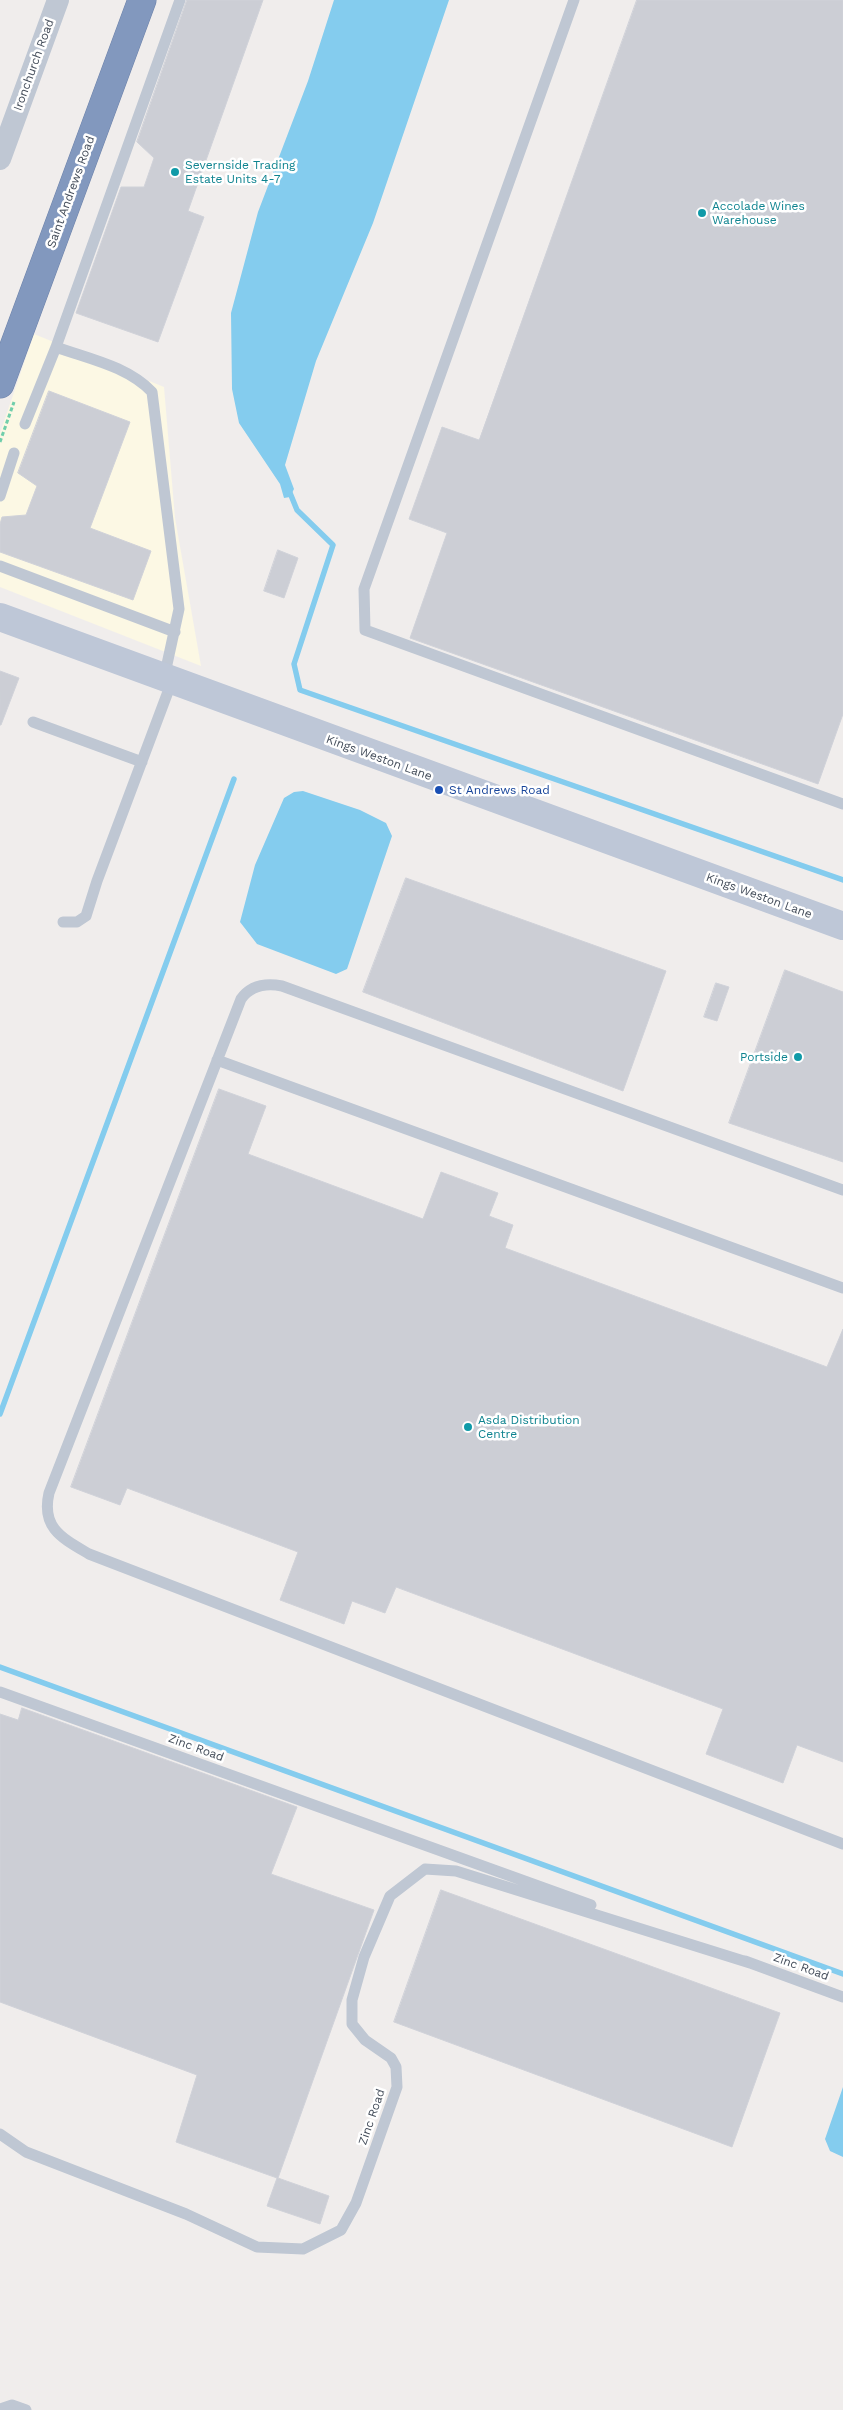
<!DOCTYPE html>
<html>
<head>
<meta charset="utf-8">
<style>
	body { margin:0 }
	canvas { display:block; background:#f0edec }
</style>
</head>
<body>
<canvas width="843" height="2410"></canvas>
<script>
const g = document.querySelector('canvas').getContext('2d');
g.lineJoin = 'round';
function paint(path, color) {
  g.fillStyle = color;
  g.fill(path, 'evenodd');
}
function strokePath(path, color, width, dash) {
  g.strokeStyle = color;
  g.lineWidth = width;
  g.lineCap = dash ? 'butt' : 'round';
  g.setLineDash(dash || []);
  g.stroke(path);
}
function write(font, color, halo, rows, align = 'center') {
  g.font = font + ' "Work Sans",sans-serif';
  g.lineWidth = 5;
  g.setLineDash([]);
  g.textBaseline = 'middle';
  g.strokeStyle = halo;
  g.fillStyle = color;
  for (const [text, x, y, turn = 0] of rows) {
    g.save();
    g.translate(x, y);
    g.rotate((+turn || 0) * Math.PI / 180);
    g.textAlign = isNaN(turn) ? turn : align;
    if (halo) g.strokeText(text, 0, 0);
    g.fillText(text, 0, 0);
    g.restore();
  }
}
paint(new Path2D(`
	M 34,334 L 164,387 L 175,518 L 201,666 L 0,587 L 0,433 Z`), '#fcf8e4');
paint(new Path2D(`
	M 334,0 L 449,0 L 373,223 L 316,361 L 285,465 L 294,489 L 290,497 L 284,498 L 280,484 L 239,423 L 232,389 L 231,313 L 258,212 L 308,81 Z
	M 303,791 L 360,810 L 386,823 L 392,836 L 347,969 L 336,974 L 257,944 L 240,922 L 255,865 L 284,798 L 294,792 Z
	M 843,2087 L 843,2157 L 830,2151 L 825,2139 Z`), '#84ccee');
strokePath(new Path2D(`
	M 288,488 L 297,510 L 333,545 L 294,664 L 300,690 L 843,880
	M 0,1414 L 234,779
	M 0,1667 L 843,1974`), '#84ccee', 5.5);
const building = new Path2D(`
	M 187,0 L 263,0 L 188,211 L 204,217 L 158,342 L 76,313 L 121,187 L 144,187 L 154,158 L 137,142 Z
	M 637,0 L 843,0 L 843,714 L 818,784 L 410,638 L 447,533 L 409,519 L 442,427 L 479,440 Z
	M 49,391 L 130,422 L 90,528 L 151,551 L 133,600 L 0,552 L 0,524 L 2,517 L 26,515 L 37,486 L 18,473 Z
	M 278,550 L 298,558 L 284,598 L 264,591 Z
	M 0,671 L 19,678 L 1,725 L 0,725 Z
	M 406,878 L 666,971 L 623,1091 L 363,992 Z
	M 785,970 L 843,992 L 843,1162 L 729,1123 Z
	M 716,983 L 729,987 L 717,1021 L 704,1017 Z
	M 219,1089 L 266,1106 L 248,1154 L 423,1219 L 441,1172 L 498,1193 L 489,1216 L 513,1225 L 505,1248 L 827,1367 L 843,1329 L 843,1762 L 797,1745 L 783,1783 L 706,1754 L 723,1709 L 396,1587 L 385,1613 L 352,1601 L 344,1624 L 280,1600 L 298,1552 L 127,1488 L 120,1505 L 71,1487 Z
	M 22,1708 L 297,1807 L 271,1874 L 374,1910 L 278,2178 L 329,2196 L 320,2224 L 267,2206 L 277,2178 L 176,2142 L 197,2075 L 0,2002 L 0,1714 L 18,1720 Z
	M 441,1890 L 780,2013 L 732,2147 L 394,2022 Z`);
paint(building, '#ccced5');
strokePath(building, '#d0d2d9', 1);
const highway = new Path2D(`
	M 0,384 L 142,0`);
strokePath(highway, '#6e83aa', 29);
strokePath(new Path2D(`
	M 0,442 L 14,402`), '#70ceab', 3, [4, 2.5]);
strokePath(new Path2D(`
	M 574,0 L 364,589 L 365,630 L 843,804
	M 56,347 C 89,359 127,366 152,392 L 179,609 L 164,678
	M 25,424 L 56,347 L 180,0
	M 0,496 L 14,453
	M 0,566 L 175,632
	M 33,722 L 142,762
	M 63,922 L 77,922 L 86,916 L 97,881 L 172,681
	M 217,1060 L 843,1288
	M 843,1190 L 282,986 C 266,983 251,985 241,999 L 49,1493 C 41,1528 62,1538 89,1554 L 843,1844
	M 0,1692 L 591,1905
	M 745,1961 L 843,1997
	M 0,2134 L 26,2152 L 186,2214 L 257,2247 L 303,2249 L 341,2230 L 356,2203 L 397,2087 L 396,2067 L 391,2058 L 365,2040 L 352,2024 L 352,2000 L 364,1957 L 390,1896 L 425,1869 L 456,1871 L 750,1963
	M 0,2409 L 12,2405 L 26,2410`), '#bfc7d3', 11);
strokePath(new Path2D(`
	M 0,159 L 58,0`), '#bfc7d3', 22);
strokePath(new Path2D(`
	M 0,617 L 843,926`), '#bec7d7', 28);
strokePath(highway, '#8298be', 28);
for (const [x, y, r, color] of [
	[175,172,5,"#0f9aa8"],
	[702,213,5,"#0f9aa8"],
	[439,790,5,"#1a4fb4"],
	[798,1057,5,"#0f9aa8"],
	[468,1427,5,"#0f9aa8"]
]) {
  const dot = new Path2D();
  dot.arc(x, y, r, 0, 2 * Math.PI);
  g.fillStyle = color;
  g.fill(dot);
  strokePath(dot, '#fff', 2);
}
write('12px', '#454e5b', '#fff', [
	["Ironchurch Road",34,65,-70],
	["Saint Andrews Road",71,192,-70],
	["Kings Weston Lane",379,758,20],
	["Kings Weston Lane",759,896,20],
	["Zinc Road",196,1748,20],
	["Zinc Road",801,1967,20],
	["Zinc Road",372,2117,-71]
]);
write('12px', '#0d838f', '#fff', [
	["Severnside Trading",185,165],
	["Estate Units 4-7",185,179],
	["Accolade Wines",712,206],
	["Warehouse",712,220],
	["Portside",788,1057,"right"],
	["Asda Distribution",478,1420],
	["Centre",478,1434]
], 'left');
write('12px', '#164399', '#fff', [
	["St Andrews Road",449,790]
], 'left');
</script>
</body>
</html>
